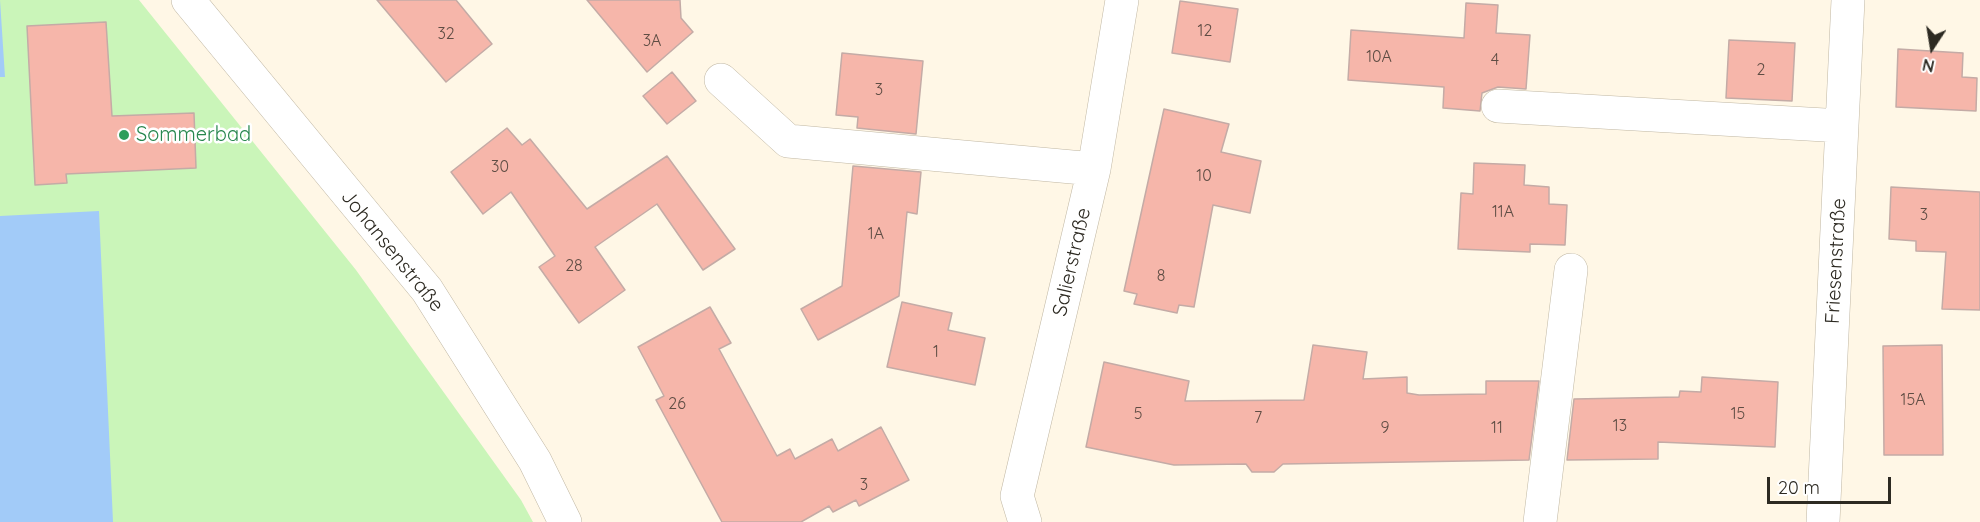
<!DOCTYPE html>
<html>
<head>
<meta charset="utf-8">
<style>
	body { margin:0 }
	#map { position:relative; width:1980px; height:522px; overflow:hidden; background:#fff7e6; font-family:Quicksand,sans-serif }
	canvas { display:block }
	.north { position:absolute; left:1902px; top:18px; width:60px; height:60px; -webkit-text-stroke:4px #fff; paint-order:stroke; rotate:192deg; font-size:16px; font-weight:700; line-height:24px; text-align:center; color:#2d2a22 }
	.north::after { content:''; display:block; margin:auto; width:21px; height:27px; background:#2d2a22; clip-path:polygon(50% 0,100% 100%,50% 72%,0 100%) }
	.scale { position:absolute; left:1767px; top:477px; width:124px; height:27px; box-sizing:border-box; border:3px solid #2d2a22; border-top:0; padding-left:8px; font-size:18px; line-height:21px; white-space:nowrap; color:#2d2a22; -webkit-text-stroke:4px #fff; paint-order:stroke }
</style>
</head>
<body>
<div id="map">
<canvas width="1980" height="522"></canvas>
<div class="north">N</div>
<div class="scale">20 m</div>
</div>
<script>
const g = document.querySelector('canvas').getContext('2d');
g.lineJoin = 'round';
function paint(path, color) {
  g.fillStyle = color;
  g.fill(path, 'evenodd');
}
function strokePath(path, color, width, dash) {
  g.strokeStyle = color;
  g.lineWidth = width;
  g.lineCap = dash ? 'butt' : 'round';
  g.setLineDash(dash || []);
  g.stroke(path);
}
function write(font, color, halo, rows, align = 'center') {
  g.font = font + ' Quicksand,sans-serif';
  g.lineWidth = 5;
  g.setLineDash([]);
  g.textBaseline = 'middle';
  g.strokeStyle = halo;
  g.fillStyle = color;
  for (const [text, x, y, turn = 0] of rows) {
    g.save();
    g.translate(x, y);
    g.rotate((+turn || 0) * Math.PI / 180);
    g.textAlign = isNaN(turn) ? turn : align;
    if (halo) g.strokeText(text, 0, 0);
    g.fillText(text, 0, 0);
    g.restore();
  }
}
paint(new Path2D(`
	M 0,0 L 139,0 L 356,270 L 521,500 L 533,522 L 0,522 Z`), '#caf5b9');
paint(new Path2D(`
	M 0,0 L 5,77 L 0,77 Z
	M 99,211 L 113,522 L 0,522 L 0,216 Z`), '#a2cbf8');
const building = new Path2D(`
	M 377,0 L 456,0 L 492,44 L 446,82 Z
	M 587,0 L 680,0 L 681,18 L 693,32 L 647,72 Z
	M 1180,1 L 1238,9 L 1230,62 L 1172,53 Z
	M 1466,3 L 1498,5 L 1496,33 L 1530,35 L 1526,89 L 1498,87 L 1482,93 L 1480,111 L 1443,108 L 1444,87 L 1348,80 L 1351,30 L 1464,38 Z
	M 106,22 L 112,116 L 194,113 L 196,168 L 66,174 L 67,183 L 35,185 L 27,26 Z
	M 1729,40 L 1795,43 L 1792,101 L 1726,98 Z
	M 1898,49 L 1963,53 L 1962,77 L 1977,78 L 1976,111 L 1896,107 Z
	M 842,53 L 923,61 L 916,134 L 857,128 L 858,117 L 836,115 Z
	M 672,72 L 696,101 L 667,124 L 643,96 Z
	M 1164,109 L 1229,124 L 1221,152 L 1261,161 L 1250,213 L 1213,205 L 1194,307 L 1179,305 L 1177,313 L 1134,304 L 1137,294 L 1124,291 Z
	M 507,128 L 522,145 L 530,139 L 587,209 L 667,156 L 735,249 L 703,270 L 657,204 L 595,247 L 625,290 L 579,323 L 539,267 L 555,256 L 511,192 L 483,214 L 451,172 Z
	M 1474,163 L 1525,165 L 1524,185 L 1549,187 L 1549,204 L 1567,205 L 1565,245 L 1530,244 L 1530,252 L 1458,249 L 1461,193 L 1473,194 Z
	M 853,166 L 921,172 L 917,214 L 907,212 L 899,296 L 818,340 L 801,309 L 842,286 Z
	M 1891,187 L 1980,192 L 1980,310 L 1942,309 L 1946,252 L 1916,251 L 1916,241 L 1889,239 Z
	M 902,302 L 952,313 L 948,330 L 985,338 L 975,385 L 887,367 Z
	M 710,307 L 731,343 L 719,349 L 777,456 L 790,449 L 795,459 L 832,439 L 838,451 L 881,427 L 909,480 L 859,506 L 856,500 L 833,512 L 829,506 L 801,522 L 722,522 L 656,400 L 664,396 L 638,347 Z
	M 1313,345 L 1367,352 L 1363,379 L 1407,377 L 1407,393 L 1419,395 L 1486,394 L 1486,381 L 1539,381 L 1529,460 L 1283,464 L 1274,472 L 1252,472 L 1246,464 L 1174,465 L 1086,447 L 1104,362 L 1189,381 L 1185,401 L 1304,400 Z
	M 1942,345 L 1943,455 L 1884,455 L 1883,346 Z
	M 1702,377 L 1778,382 L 1775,447 L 1658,442 L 1658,459 L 1567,460 L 1574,399 L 1679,397 L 1680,391 L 1701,392 Z`);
paint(building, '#f6b6aa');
strokePath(building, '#c4aba6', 1.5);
const minor = new Path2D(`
	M 188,0 L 427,290 L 535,461 L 565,522
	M 721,80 L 788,141 L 1094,169
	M 1498,106 L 1842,126
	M 1025,522 L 1017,496 L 1094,169 L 1122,0
	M 1540,522 L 1571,270
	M 1823,522 L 1848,0`);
strokePath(minor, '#c0b7a3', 34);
strokePath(minor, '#fff', 33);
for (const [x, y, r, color] of [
	[124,135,6,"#2e9e5b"]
]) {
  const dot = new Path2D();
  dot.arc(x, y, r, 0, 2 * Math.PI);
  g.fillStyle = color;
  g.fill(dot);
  strokePath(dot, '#fff', 2);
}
write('16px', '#5f4d44', null, [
	["12",1205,31],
	["32",446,34],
	["3A",652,41],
	["10A",1379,57],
	["4",1495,60],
	["2",1761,70],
	["3",879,90],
	["30",500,167],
	["10",1204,176],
	["11A",1503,212],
	["3",1924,215],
	["1A",876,234],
	["28",574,266],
	["8",1161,276],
	["1",936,352],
	["15A",1913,400],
	["26",677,404],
	["5",1138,414],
	["15",1738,414],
	["7",1258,418],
	["13",1620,426],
	["9",1385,428],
	["11",1497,428],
	["3",864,485]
]);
write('20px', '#27864d', '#fff', [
	["Sommerbad",136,135]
], 'left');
write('20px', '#2d2a22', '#fff', [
	["Johansenstraße",392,251,51],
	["Friesenstraße",1836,261,-87],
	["Salierstraße",1072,262,-77]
]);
</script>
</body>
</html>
